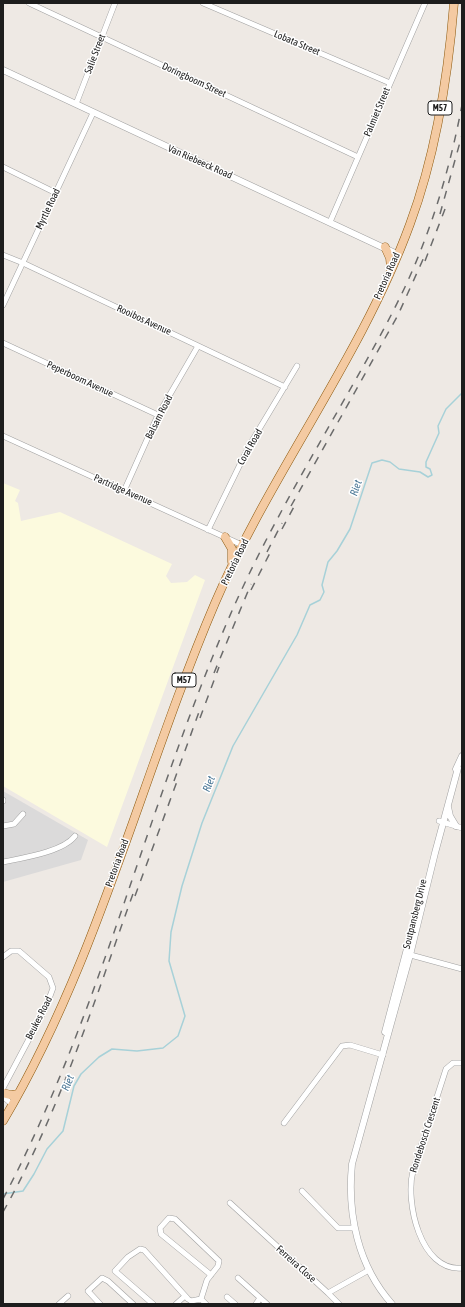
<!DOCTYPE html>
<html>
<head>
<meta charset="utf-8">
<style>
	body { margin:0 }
	#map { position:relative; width:465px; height:1307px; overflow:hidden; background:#eee9e4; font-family:"Asap Condensed",sans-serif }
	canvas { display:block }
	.frame { position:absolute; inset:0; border:4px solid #1d1d1d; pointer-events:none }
</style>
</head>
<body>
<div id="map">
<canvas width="465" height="1307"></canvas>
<div class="frame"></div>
</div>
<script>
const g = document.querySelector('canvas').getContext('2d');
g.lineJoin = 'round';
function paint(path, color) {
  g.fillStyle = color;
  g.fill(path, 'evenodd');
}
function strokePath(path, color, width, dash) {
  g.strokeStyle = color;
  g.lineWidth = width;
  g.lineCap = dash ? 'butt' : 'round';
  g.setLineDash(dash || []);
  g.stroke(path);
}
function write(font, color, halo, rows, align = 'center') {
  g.font = font + ' "Asap Condensed",sans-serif';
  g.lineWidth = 3;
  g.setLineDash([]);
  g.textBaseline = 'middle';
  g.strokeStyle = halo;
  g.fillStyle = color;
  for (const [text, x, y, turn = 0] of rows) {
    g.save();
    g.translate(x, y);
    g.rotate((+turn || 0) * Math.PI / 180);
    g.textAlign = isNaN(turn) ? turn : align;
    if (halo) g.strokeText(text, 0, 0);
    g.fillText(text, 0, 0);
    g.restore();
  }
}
paint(new Path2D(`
	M 3,791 L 88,840 L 81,860 L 3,882 Z`), '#dbdada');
paint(new Path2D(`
	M 3,483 L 20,490 L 15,501 L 18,503 L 21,521 L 60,512 L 172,564 L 166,576 L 171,583 L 187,582 L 195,575 L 205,580 L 107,847 L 3,786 Z`), '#fcfade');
strokePath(new Path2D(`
	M 3,1194 L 23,1191 L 34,1174 L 47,1149 L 63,1131 L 74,1086 L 81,1074 L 99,1057 L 112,1049 L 137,1051 L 163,1048 L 178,1036 L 185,1016 L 169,961 L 171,932 L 182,886 L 202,823 L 233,746 L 297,635 L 310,605 L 320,600 L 324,592 L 322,585 L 328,562 L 337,551 L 350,529 L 372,463 L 382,460 L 390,462 L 399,469 L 420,472 L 428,477 L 432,475 L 430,469 L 426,467 L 426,462 L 439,433 L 438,426 L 446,409 L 462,393`), '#a7d1d8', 1.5);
const minor = new Path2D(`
	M 29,3 L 358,157
	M 203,3 L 390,83
	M 76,104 L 115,3
	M 3,167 L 56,193
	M 330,222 L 425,3
	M 3,255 L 23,263 L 285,387
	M 3,305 L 93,113
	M 3,343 L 158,415
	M 3,436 L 242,545
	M 124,491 L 158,415 L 198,346
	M 208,530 L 249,446 L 297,366
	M 3,800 L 3,801
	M 439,821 L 462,828
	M 3,826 L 14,824 L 23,814
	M 3,862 C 22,858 63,852 75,836
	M 407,954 L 462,969
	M 3,957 L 11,951 L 19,951 L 49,977 L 53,988 L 46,1007 L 3,1088
	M 462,1063 L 453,1063 L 446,1069 L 413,1171 C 405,1201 420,1272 462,1268
	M 3,1092 L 6,1099 L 13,1105
	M 284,1123 L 342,1046 L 350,1045 L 383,1055
	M 302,1191 L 338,1228 L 354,1228
	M 230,1203 L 328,1293 L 369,1270
	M 238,1278 L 267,1304
	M 328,1293 L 339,1304
	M 227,1297 L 235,1304
	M 201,1299 L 207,1280 L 218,1266 L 219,1261 L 175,1219 L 169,1218 L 160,1228 L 161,1234 L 211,1275
	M 201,1299 L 206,1304
	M 59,1304 L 68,1296
	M 100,1304 L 88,1291 L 102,1278 L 108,1281 L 133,1304
	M 153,1304 L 115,1271 L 128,1257 L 140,1249 L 144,1250 L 188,1299 L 191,1301 L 201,1299
	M 176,1304 L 185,1296
	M 256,1304 L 260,1298`);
const tertiary = new Path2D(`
	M 3,70 L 397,254
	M 456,769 L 462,756
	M 448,807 L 450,816 L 456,826
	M 385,1032 L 422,892
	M 392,1304 C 358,1266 347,1214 352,1164 L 410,955 L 435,853 L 458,768`);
const primary = new Path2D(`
	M 385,247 L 390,258 L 391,268
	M 225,537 L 232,549 L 232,562
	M 3,1093 L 11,1095 L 18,1094
	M 3,1121 C 98,961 142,774 215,603 C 271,472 361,358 410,224 C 436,154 448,77 454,3`);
strokePath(minor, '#a1a1a1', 6);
strokePath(tertiary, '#a1a1a1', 7);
strokePath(primary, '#8b570b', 9);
strokePath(minor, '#fff', 5);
strokePath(tertiary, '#fff', 6);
strokePath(primary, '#f4caa2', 8);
strokePath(new Path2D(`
	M 440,214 L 462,135
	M 425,261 L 445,209
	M 291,506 L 398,315 L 425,255
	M 282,529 L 296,503
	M 267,552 L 282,523
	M 251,590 L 272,549
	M 214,673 L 251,584
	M 200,718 L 219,667
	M 174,781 L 199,712
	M 135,896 L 179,776
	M 3,1199 C 100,1015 146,810 228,620 C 262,541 306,467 348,393 C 368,358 388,323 405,287 C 432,229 450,168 462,105
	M 3,1212 C 60,1111 95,999 134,891`), '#6b6b6b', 1.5, [8, 8]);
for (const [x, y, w] of [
	[440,108,24],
	[184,680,24]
]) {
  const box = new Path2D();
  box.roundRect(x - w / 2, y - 7, w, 14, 3);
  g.fillStyle = '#fff';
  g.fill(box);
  strokePath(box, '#1d1d1d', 1);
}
write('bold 9px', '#1d1d1d', null, [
	["M57",440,108],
	["M57",184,680]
]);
write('10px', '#1d1d1d', '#fff', [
	["Lobata Street",297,43,23],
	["Salie Street",95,54,-69],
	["Doringboom Street",194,80,25],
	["Palmiet Street",377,112,-67],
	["Van Riebeeck Road",200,162,24],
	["Myrtle Road",48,209,-65],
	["Pretoria Road",387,276,-66],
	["Rooibos Avenue",144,320,25],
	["Peperboom Avenue",80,379,25],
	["Balsam Road",159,417,-63],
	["Coral Road",250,447,-60],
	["Partridge Avenue",123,490,24],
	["Pretoria Road",235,562,-64],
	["Pretoria Road",117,863,-70],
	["Soutpansberg Drive",415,914,-76],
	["Beukes Road",39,1018,-63],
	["Rondebosch Crescent",425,1135,-72],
	["Ferreira Close",296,1264,42]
]);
write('italic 11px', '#4b7796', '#fff', [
	["Riet",356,488,-71],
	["Riet",209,784,-68],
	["Riet",68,1083,-67]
]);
</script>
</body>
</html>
